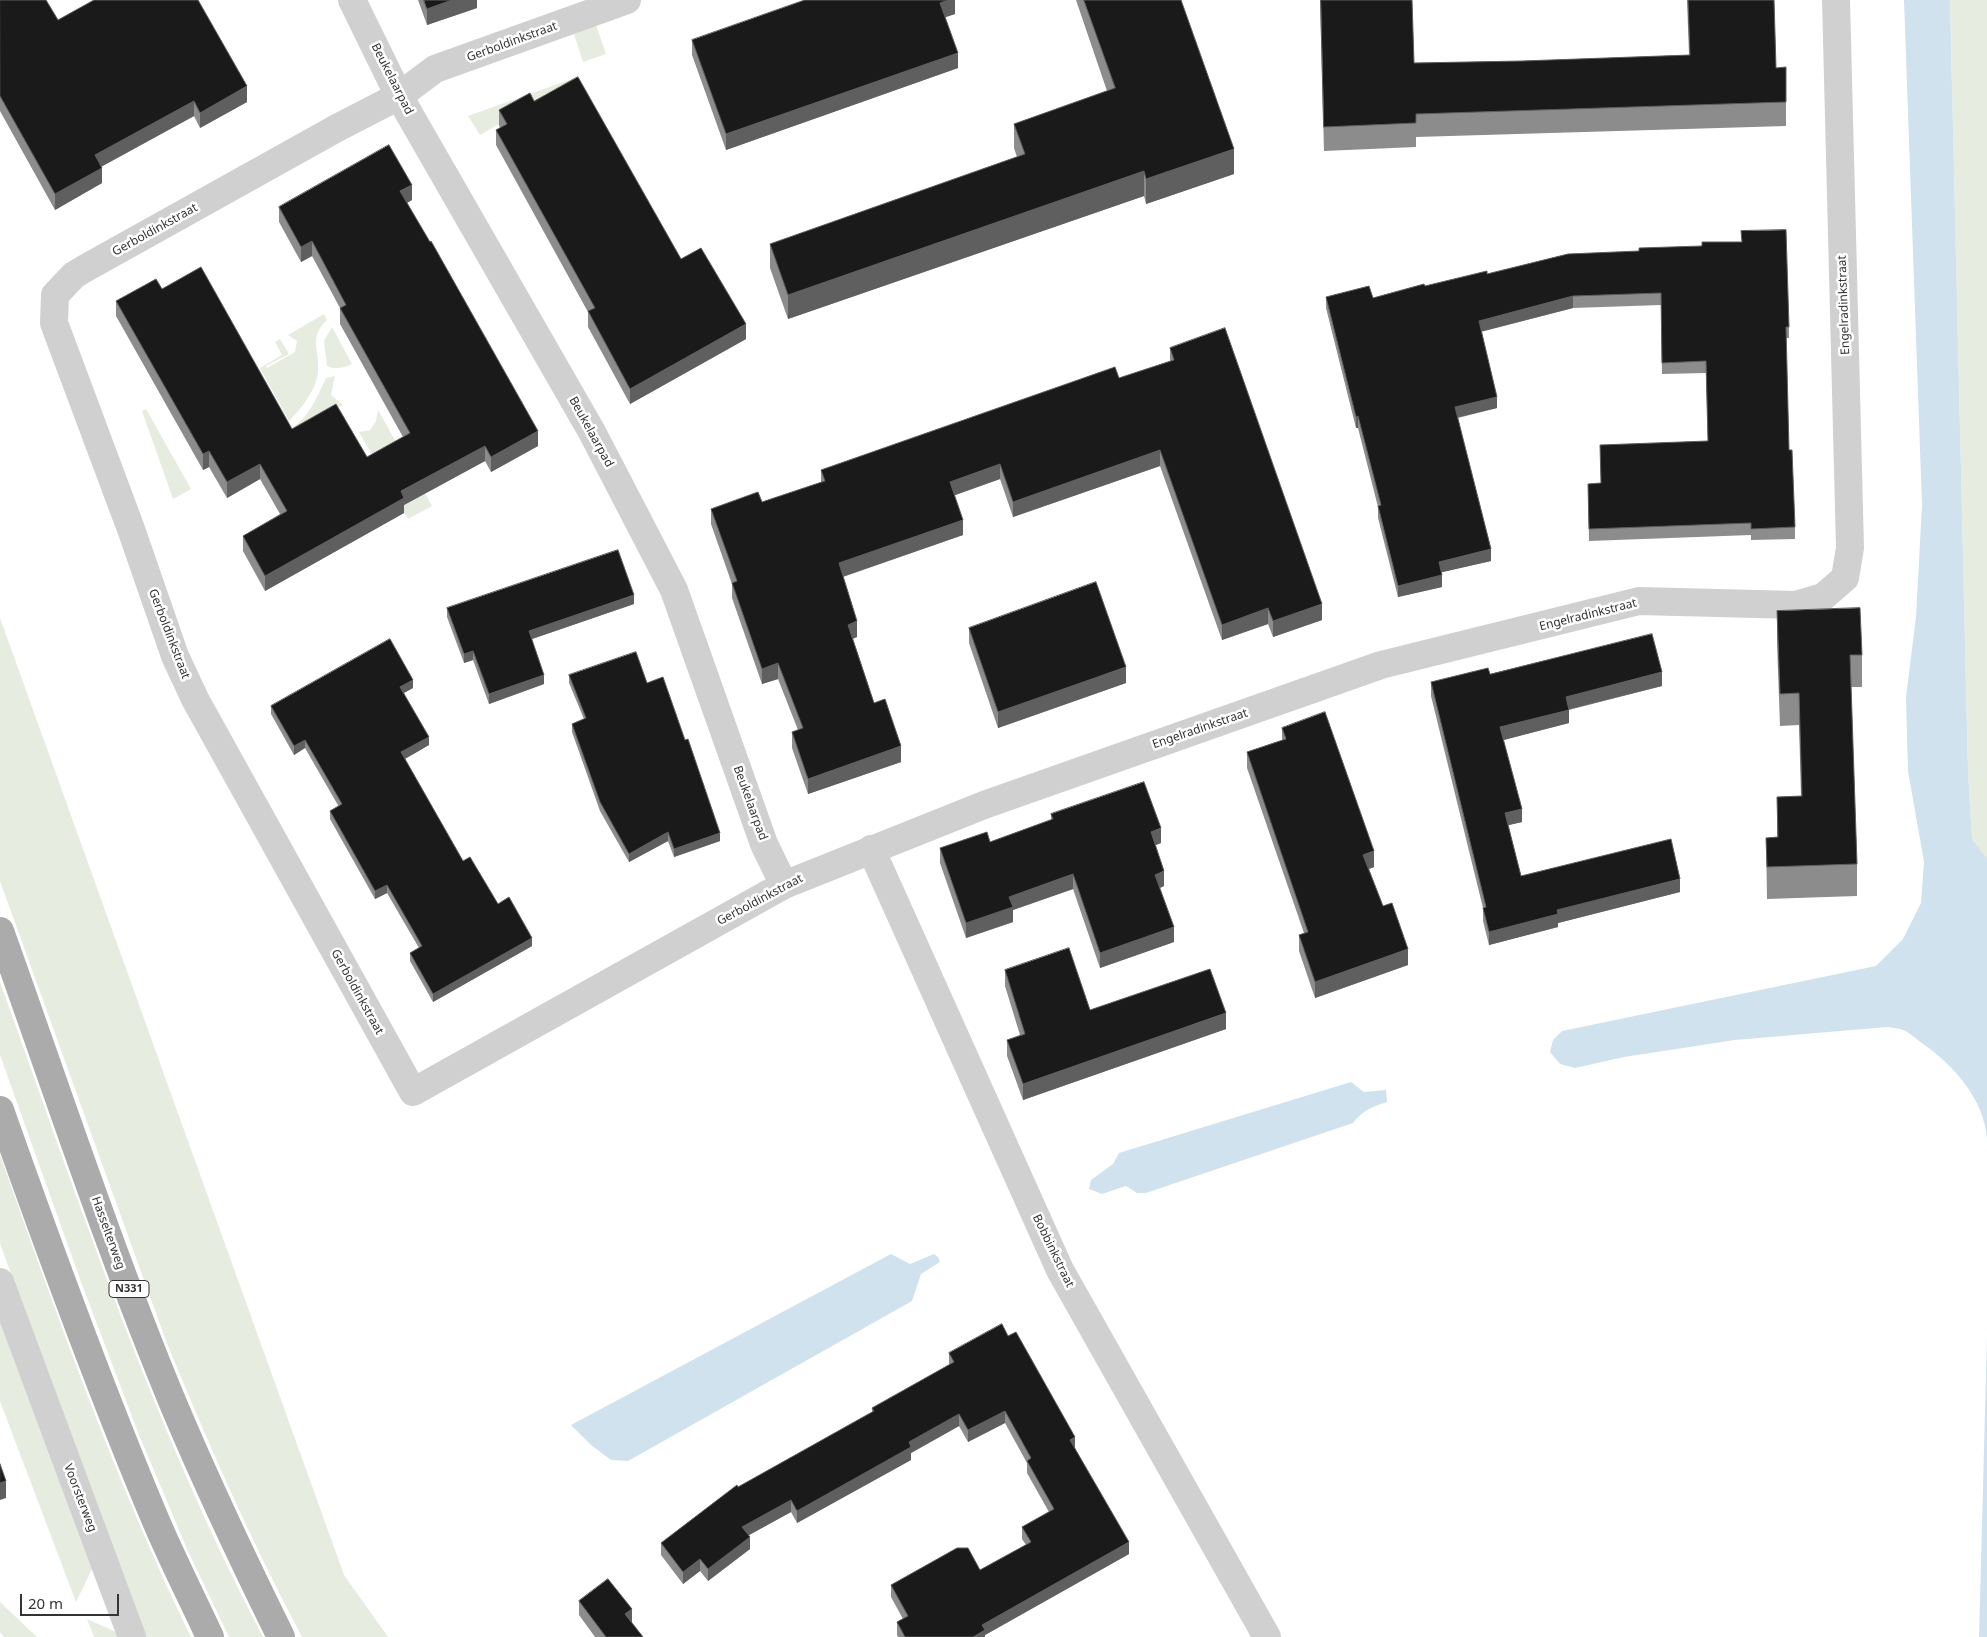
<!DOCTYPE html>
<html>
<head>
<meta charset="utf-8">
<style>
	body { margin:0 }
	#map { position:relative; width:1987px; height:1637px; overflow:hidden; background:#fff; font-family:"Noto Sans",sans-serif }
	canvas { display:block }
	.scale { position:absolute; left:20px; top:1594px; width:99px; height:22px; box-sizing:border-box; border:2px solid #333; border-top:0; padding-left:6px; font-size:15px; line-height:18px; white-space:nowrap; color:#333; -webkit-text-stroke:4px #fff; paint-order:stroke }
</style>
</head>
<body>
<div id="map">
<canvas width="1987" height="1637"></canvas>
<div class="scale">20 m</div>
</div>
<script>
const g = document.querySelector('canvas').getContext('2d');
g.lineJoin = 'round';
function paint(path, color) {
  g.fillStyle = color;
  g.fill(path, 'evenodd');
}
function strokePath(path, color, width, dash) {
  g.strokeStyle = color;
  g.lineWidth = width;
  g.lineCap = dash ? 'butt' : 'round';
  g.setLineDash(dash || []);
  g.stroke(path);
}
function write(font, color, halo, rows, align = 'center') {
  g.font = font + ' "Noto Sans",sans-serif';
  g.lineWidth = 5;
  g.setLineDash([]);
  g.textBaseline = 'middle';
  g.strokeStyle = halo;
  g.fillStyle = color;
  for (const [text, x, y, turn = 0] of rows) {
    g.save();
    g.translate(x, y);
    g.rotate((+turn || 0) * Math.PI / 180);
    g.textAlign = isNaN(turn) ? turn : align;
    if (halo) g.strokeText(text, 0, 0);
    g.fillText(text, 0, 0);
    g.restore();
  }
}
paint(new Path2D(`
	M 1950,0 L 1987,0 L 1987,858 L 1972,839 L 1968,772 Z
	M 596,25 L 606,54 L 583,62 L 574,34 Z
	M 572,79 L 578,90 L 529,107 L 480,135 L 468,116 Z
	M 324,314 L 327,320 C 308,338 320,350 318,371 C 317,389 301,409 289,421 L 260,368 L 282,355 L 275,342 L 280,339 L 289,354 L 266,366 L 267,368 L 295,352 L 297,341 L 288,335 Z
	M 332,327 L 352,364 C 344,368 335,370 327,366 L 324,341 Z
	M 335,376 L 331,395 L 343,405 L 295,432 L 293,427 C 309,417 318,395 326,378 Z
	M 146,409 L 191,489 L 173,499 L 142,411 Z
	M 378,410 L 432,506 L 408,519 L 359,432 L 370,430 L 376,421 Z
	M 0,618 L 344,1575 L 388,1637 L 302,1637 C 251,1541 207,1441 166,1341 L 0,881 Z
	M 0,982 C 80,1205 153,1427 263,1637 L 229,1637 L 187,1549 L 139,1435 L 81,1282 L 0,1055 Z
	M 0,1155 C 58,1318 115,1481 191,1637 L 145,1637 L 79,1465 L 0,1243 Z
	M 0,1319 L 92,1569 L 76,1602 L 0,1401 Z
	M 0,1602 L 36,1636 L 37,1637 L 4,1637 L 0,1632 Z
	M 87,1619 L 116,1632 L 118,1637 L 94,1637 Z`), '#e6ecdf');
paint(new Path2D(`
	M 1904,0 L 1950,0 L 1968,772 L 1972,839 L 1987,858 L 1987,1139 C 1984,1098 1953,1065 1922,1043 C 1916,1039 1909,1032 1903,1030 C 1898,1028 1892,1028 1887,1027 L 1735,1040 L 1624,1057 L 1575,1068 L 1560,1064 L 1550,1052 L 1553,1040 L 1562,1031 L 1876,966 L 1903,939 L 1921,903 L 1924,862 L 1908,771 L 1906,697 L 1916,617 L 1922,505 Z
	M 1351,1082 L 1364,1092 L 1386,1090 L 1387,1102 C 1372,1107 1363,1110 1353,1123 L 1146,1193 L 1137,1193 L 1126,1186 L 1102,1194 L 1089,1189 L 1091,1180 L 1113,1164 L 1119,1153 Z
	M 891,1254 L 910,1264 L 934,1254 L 938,1257 L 940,1262 L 921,1274 L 912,1301 L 628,1461 L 611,1460 L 591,1445 L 571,1425 Z
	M 1987,1336 L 1987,1637 L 1979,1637 Z`), '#cfe2ee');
strokePath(new Path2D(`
	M 352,0 L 399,96 L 592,432 L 674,590 L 764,844 L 784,885
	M 627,0 L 435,69 L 399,96 L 337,128 L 84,269 L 74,275 L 55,295 L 54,323 L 131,529 L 175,656 L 195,699 L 413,1092 L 784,885 L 984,805 L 1381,665 L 1639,601 L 1796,605 L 1823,597 L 1845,578 L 1850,548 L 1836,0
	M 871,849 L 1060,1270 L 1267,1637
	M 0,1282 L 132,1637`), '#d0d0d0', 28);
strokePath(new Path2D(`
	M 0,931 C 57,1090 110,1252 175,1408 C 208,1486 244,1562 281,1637
	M 0,1110 C 48,1246 97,1381 153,1514 C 170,1555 191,1596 210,1637`), '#ababab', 28);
paint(new Path2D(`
	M 0,0 L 58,20 L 247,102 L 200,128 L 194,116 L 101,167 L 102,183 L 55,210 L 0,111 Z
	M 418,0 L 477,0 L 477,8 L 427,25 Z
	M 955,0 L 955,14 L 945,17 L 958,68 L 726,150 L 692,55 L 692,40 Z
	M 1076,0 L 1181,0 L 1234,174 L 1146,204 L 1144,196 L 788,319 L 770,268 L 770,244 L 1017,157 L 1014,148 L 1014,124 L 1107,91 Z
	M 1320,0 L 1412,0 L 1414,63 L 1522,61 L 1689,55 L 1687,0 L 1774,0 L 1776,68 L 1786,102 L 1786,126 L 1416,137 L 1416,147 L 1324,151 Z
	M 534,101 L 681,259 L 746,339 L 630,404 L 588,327 L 588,312 L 496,145 L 496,130 L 500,128 L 499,125 L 499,110 Z
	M 412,200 L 407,203 L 538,446 L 491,472 L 485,461 L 404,505 L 404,513 L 265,591 L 243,551 L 243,536 L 280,514 L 260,479 L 227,498 L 209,467 L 203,470 L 116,316 L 116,301 L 162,289 L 292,429 L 367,457 L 403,437 L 340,324 L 340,308 L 312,256 L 301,262 L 279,222 L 279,207 Z
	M 1568,254 L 1789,327 L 1789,338 L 1786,338 L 1789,450 L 1795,527 L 1795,539 L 1751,540 L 1751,535 L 1589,541 L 1588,484 L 1601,483 L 1708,441 L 1706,373 L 1662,374 L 1661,305 L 1573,308 L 1481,332 L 1497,408 L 1458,418 L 1491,561 L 1441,572 L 1442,587 L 1398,597 L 1378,518 L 1378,507 L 1358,428 L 1356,428 L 1326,308 L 1326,297 L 1373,298 L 1487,274 Z
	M 1170,348 L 1322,620 L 1273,637 L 1268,624 L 1222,640 L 1160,466 L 1013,517 L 1000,479 L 954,495 L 963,535 L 843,577 L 857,637 L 853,639 L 874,703 L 901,762 L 808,794 L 792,748 L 792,732 L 798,730 L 778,679 L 762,684 L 732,598 L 732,584 L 711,524 L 711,509 L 762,502 L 821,482 L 821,470 L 1119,378 L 1170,361 Z
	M 634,604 L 532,639 L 544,684 L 489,704 L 473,660 L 464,663 L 447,617 L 447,608 Z
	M 1777,611 L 1862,655 L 1862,687 L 1851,687 L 1857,864 L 1857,896 L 1767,899 L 1766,838 L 1777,837 L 1777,797 L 1801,796 L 1799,725 L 1780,726 L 1777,643 Z
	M 969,628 L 1126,683 L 998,728 L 969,643 Z
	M 1490,674 L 1662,686 L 1569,710 L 1569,723 L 1503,740 L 1522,822 L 1508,825 L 1521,876 L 1680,892 L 1558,923 L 1558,927 L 1489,945 L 1483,921 L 1483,908 L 1431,696 L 1431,682 Z
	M 569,675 L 647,683 L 720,841 L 674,857 L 668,841 L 629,862 L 600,811 L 572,732 L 572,724 L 584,719 L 569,683 Z
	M 413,688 L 404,693 L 429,745 L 405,759 L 463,861 L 532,946 L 433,1002 L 410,961 L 410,953 L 419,948 L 387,893 L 375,899 L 330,819 L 330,811 L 339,807 L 305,748 L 294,755 L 271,714 L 271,706 Z
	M 1282,728 L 1374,867 L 1369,869 L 1383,906 L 1408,965 L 1315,998 L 1299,951 L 1299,935 L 1304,933 L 1247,768 L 1247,752 L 1282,740 Z
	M 1051,814 L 1161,843 L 1155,845 L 1164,886 L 1160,888 L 1174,942 L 1100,968 L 1073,889 L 1013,910 L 1013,922 L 966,938 L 940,863 L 940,848 L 990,842 L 1051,820 Z
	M 1005,970 L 1090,1010 L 1226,1029 L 1023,1100 L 1007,1056 L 1007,1040 L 1020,1035 L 1005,986 Z
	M 949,1353 L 1075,1448 L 1129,1554 L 985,1635 L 985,1637 L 898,1637 L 897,1635 L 897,1622 L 903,1619 L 891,1597 L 891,1585 L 980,1570 L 1026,1545 L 1022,1539 L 1022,1527 L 1049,1512 L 1027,1473 L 1027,1463 L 1005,1423 L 968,1442 L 959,1426 L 911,1453 L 911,1460 L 797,1523 L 791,1512 L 749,1535 L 750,1549 L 708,1581 L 700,1571 L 683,1584 L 661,1555 L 661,1543 L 738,1487 L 872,1412 L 872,1408 L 949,1365 Z
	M 579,1601 L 632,1623 L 643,1637 L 595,1637 L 579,1615 Z`), '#8c8c8c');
paint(new Path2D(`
	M 452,0 L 477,0 L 477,8 L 427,25 L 427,9 Z
	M 949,0 L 955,0 L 955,14 L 940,19 L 940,3 Z
	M 958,53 L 958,68 L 726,150 L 726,134 Z
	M 247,86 L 247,102 L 200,128 L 200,113 Z
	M 194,101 L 194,116 L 95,170 L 95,155 Z
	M 1234,149 L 1234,174 L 1146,204 L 1146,179 Z
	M 102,168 L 102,183 L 55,210 L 55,194 Z
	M 1144,171 L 1144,196 L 788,319 L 788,295 Z
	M 412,185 L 412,200 L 400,207 L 400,191 Z
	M 312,241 L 312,256 L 301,262 L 301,247 Z
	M 1573,296 L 1573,308 L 1479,332 L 1479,321 Z
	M 746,324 L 746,339 L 630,404 L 630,389 Z
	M 1497,397 L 1497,408 L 1455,418 L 1455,407 Z
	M 1358,416 L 1358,428 L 1356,428 L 1356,417 Z
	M 538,431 L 538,446 L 491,472 L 491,457 Z
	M 485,446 L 485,461 L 404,505 L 404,513 L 265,591 L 265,576 L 401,491 Z
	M 1160,450 L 1160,466 L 1013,517 L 1013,502 Z
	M 209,451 L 209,467 L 203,470 L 203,454 Z
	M 260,464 L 260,479 L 227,498 L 227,482 Z
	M 1000,464 L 1000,479 L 950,497 L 950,482 Z
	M 963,520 L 963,535 L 839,578 L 839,563 Z
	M 1491,549 L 1491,561 L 1439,573 L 1439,562 Z
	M 1442,575 L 1442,587 L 1398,597 L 1398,586 Z
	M 634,595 L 634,604 L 529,640 L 529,631 Z
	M 1322,604 L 1322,620 L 1273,637 L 1273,621 Z
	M 1268,608 L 1268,624 L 1222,640 L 1222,625 Z
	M 857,621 L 857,637 L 848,640 L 848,625 Z
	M 473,651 L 473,660 L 464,663 L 464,654 Z
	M 778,663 L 778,679 L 762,684 L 762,669 Z
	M 1126,667 L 1126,683 L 998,728 L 998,712 Z
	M 1662,672 L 1662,686 L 1566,710 L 1566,697 Z
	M 544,675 L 544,684 L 489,704 L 489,694 Z
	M 413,680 L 413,688 L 400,695 L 400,687 Z
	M 1569,710 L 1569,723 L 1500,741 L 1500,727 Z
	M 429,737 L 429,745 L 401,761 L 401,752 Z
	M 305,740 L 305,748 L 294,755 L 294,746 Z
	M 901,746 L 901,762 L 808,794 L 808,779 Z
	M 1522,809 L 1522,822 L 1505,826 L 1505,813 Z
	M 1161,828 L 1161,843 L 1151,847 L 1151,832 Z
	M 668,832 L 668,841 L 629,862 L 629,854 Z
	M 720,833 L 720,841 L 674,857 L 674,849 Z
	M 1374,851 L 1374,867 L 1363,871 L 1363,855 Z
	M 1164,871 L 1164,886 L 1155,890 L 1155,875 Z
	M 1073,874 L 1073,889 L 1013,910 L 1013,922 L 966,938 L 966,923 L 1009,897 Z
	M 1680,879 L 1680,892 L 1558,923 L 1558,927 L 1489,945 L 1489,932 L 1557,910 Z
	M 387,885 L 387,893 L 375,899 L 375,891 Z
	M 1174,927 L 1174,942 L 1100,968 L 1100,953 Z
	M 532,938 L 532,946 L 433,1002 L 433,994 Z
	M 1408,949 L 1408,965 L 1315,998 L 1315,982 Z
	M 1226,1013 L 1226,1029 L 1023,1100 L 1023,1084 Z
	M 1005,1411 L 1005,1423 L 968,1442 L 968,1430 Z
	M 959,1414 L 959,1426 L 911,1453 L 911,1460 L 797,1523 L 797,1511 L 909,1442 Z
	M 1075,1437 L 1075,1449 L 1070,1440 Z
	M 6,1481 L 6,1498 L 0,1500 L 0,1483 Z
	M 791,1500 L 791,1512 L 742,1539 L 742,1527 Z
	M 750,1537 L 750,1549 L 708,1581 L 708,1569 Z
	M 1129,1542 L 1129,1554 L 985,1635 L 985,1637 L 973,1637 L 982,1625 Z
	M 700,1559 L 700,1571 L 683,1584 L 683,1572 Z
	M 632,1609 L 632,1623 L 625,1614 Z`), '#5f5f5f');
const building = new Path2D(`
	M 0,0 L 46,0 L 58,20 L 94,0 L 198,0 L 247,86 L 200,113 L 194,101 L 95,155 L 102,168 L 55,194 L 0,96 Z
	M 424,0 L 452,0 L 427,9 Z
	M 805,0 L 949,0 L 940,3 L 958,53 L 726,134 L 692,40 Z
	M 1084,0 L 1181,0 L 1234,149 L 1146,179 L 1144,171 L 788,295 L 770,244 L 1025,154 L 1014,124 L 1115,88 Z
	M 1321,0 L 1412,0 L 1414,63 L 1522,61 L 1690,55 L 1688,0 L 1774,0 L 1776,68 L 1786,67 L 1786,102 L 1416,114 L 1416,123 L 1324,127 Z
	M 578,77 L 681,259 L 701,248 L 746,324 L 630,389 L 588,311 L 595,308 L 496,130 L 507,124 L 499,110 L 530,93 L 534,101 Z
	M 389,145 L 412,185 L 400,191 L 430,242 L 431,241 L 538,431 L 491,457 L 485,446 L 401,491 L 404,498 L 265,576 L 243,536 L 287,511 L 260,464 L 227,482 L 209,451 L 203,454 L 116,301 L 156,279 L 162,289 L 201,267 L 292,429 L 336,404 L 367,457 L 410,433 L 340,308 L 346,305 L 312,241 L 301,247 L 279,207 Z
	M 1786,230 L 1789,327 L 1786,327 L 1789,450 L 1792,450 L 1795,527 L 1751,529 L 1751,523 L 1589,529 L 1588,484 L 1601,483 L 1600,445 L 1708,441 L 1706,361 L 1662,363 L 1661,293 L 1573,296 L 1479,321 L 1497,397 L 1455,407 L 1491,549 L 1439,562 L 1442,575 L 1398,586 L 1378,506 L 1381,505 L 1358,416 L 1356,417 L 1326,297 L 1369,286 L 1373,298 L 1424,284 L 1425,286 L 1487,271 L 1487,274 L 1568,254 L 1639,251 L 1639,248 L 1702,246 L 1702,242 L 1742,242 L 1741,231 Z
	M 1225,328 L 1322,604 L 1273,621 L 1268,608 L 1222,625 L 1160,450 L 1013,502 L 1000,464 L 950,482 L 963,520 L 839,563 L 857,621 L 848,625 L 874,703 L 885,699 L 901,746 L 808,779 L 792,732 L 803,728 L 778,663 L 762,669 L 732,583 L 737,581 L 711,509 L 758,492 L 762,502 L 825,481 L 821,470 L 1115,367 L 1119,378 L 1174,360 L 1170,348 Z
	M 618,550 L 634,595 L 529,631 L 544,675 L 489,694 L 473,651 L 464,654 L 447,608 Z
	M 1096,582 L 1126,667 L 998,712 L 969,628 Z
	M 1860,608 L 1862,655 L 1850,655 L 1857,864 L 1767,867 L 1766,838 L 1778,837 L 1777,797 L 1802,796 L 1799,693 L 1780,694 L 1777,611 Z
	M 1652,634 L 1662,672 L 1566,697 L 1569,710 L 1500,727 L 1522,809 L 1505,813 L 1521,876 L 1671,839 L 1680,879 L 1557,910 L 1558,914 L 1489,932 L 1483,908 L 1486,907 L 1431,682 L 1488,668 L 1490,674 Z
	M 390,639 L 413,680 L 400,687 L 429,737 L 401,752 L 463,861 L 470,857 L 498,904 L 509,897 L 532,938 L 433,994 L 410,953 L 422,946 L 387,885 L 375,891 L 330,811 L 342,804 L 305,740 L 294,746 L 271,706 Z
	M 636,652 L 647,683 L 663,677 L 685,740 L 688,739 L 720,833 L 674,849 L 668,832 L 629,854 L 600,802 L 572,724 L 586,718 L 569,675 Z
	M 1325,712 L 1374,851 L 1363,855 L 1383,906 L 1392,903 L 1408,949 L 1315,982 L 1299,935 L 1308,932 L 1247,752 L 1286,739 L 1282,728 Z
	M 1144,782 L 1161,828 L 1151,832 L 1164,871 L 1155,875 L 1174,927 L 1100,953 L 1073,874 L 1009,897 L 1013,907 L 966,923 L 940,848 L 987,832 L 990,842 L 1053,819 L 1051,814 Z
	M 1069,948 L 1090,1010 L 1210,969 L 1226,1013 L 1023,1084 L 1007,1040 L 1025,1034 L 1005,970 Z
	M 1002,1324 L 1008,1336 L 1016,1332 L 1075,1437 L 1070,1440 L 1129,1542 L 982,1625 L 985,1630 L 973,1637 L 905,1637 L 897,1622 L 908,1616 L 891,1585 L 957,1548 L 968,1548 L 980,1570 L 1031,1542 L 1022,1527 L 1054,1509 L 1027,1461 L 1031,1458 L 1005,1411 L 968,1430 L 959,1414 L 909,1442 L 911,1447 L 797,1511 L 791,1500 L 742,1527 L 750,1537 L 708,1569 L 700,1559 L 683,1572 L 661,1543 L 737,1485 L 738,1487 L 874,1411 L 872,1408 L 954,1362 L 949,1353 Z
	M 0,1464 L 6,1481 L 0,1483 Z
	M 608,1579 L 632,1609 L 625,1614 L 643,1637 L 606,1637 L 579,1601 Z`);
paint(building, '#1a1a1a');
strokePath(building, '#5f5f5f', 1);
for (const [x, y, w] of [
	[129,1289,40]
]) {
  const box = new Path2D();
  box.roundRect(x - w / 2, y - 8.5, w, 17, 4);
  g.fillStyle = '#fff';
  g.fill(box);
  strokePath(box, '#333', 1);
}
write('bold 11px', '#333', null, [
	["N331",129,1289]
]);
write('12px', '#333', '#fff', [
	["Gerboldinkstraat",512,42,-20],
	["Beukelaarpad",392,79,63],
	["Gerboldinkstraat",155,230,-29],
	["Engelradinkstraat",1844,305,-92],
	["Beukelaarpad",591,432,61],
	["Engelradinkstraat",1588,615,-14],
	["Gerboldinkstraat",169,634,69],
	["Engelradinkstraat",1200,729,-19],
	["Beukelaarpad",750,803,70],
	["Gerboldinkstraat",760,900,-28],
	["Gerboldinkstraat",357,992,61],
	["Hasselterweg",108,1233,70],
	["Bobbinkstraat",1053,1251,64],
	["Voorsterweg",80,1498,69]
]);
</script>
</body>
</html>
